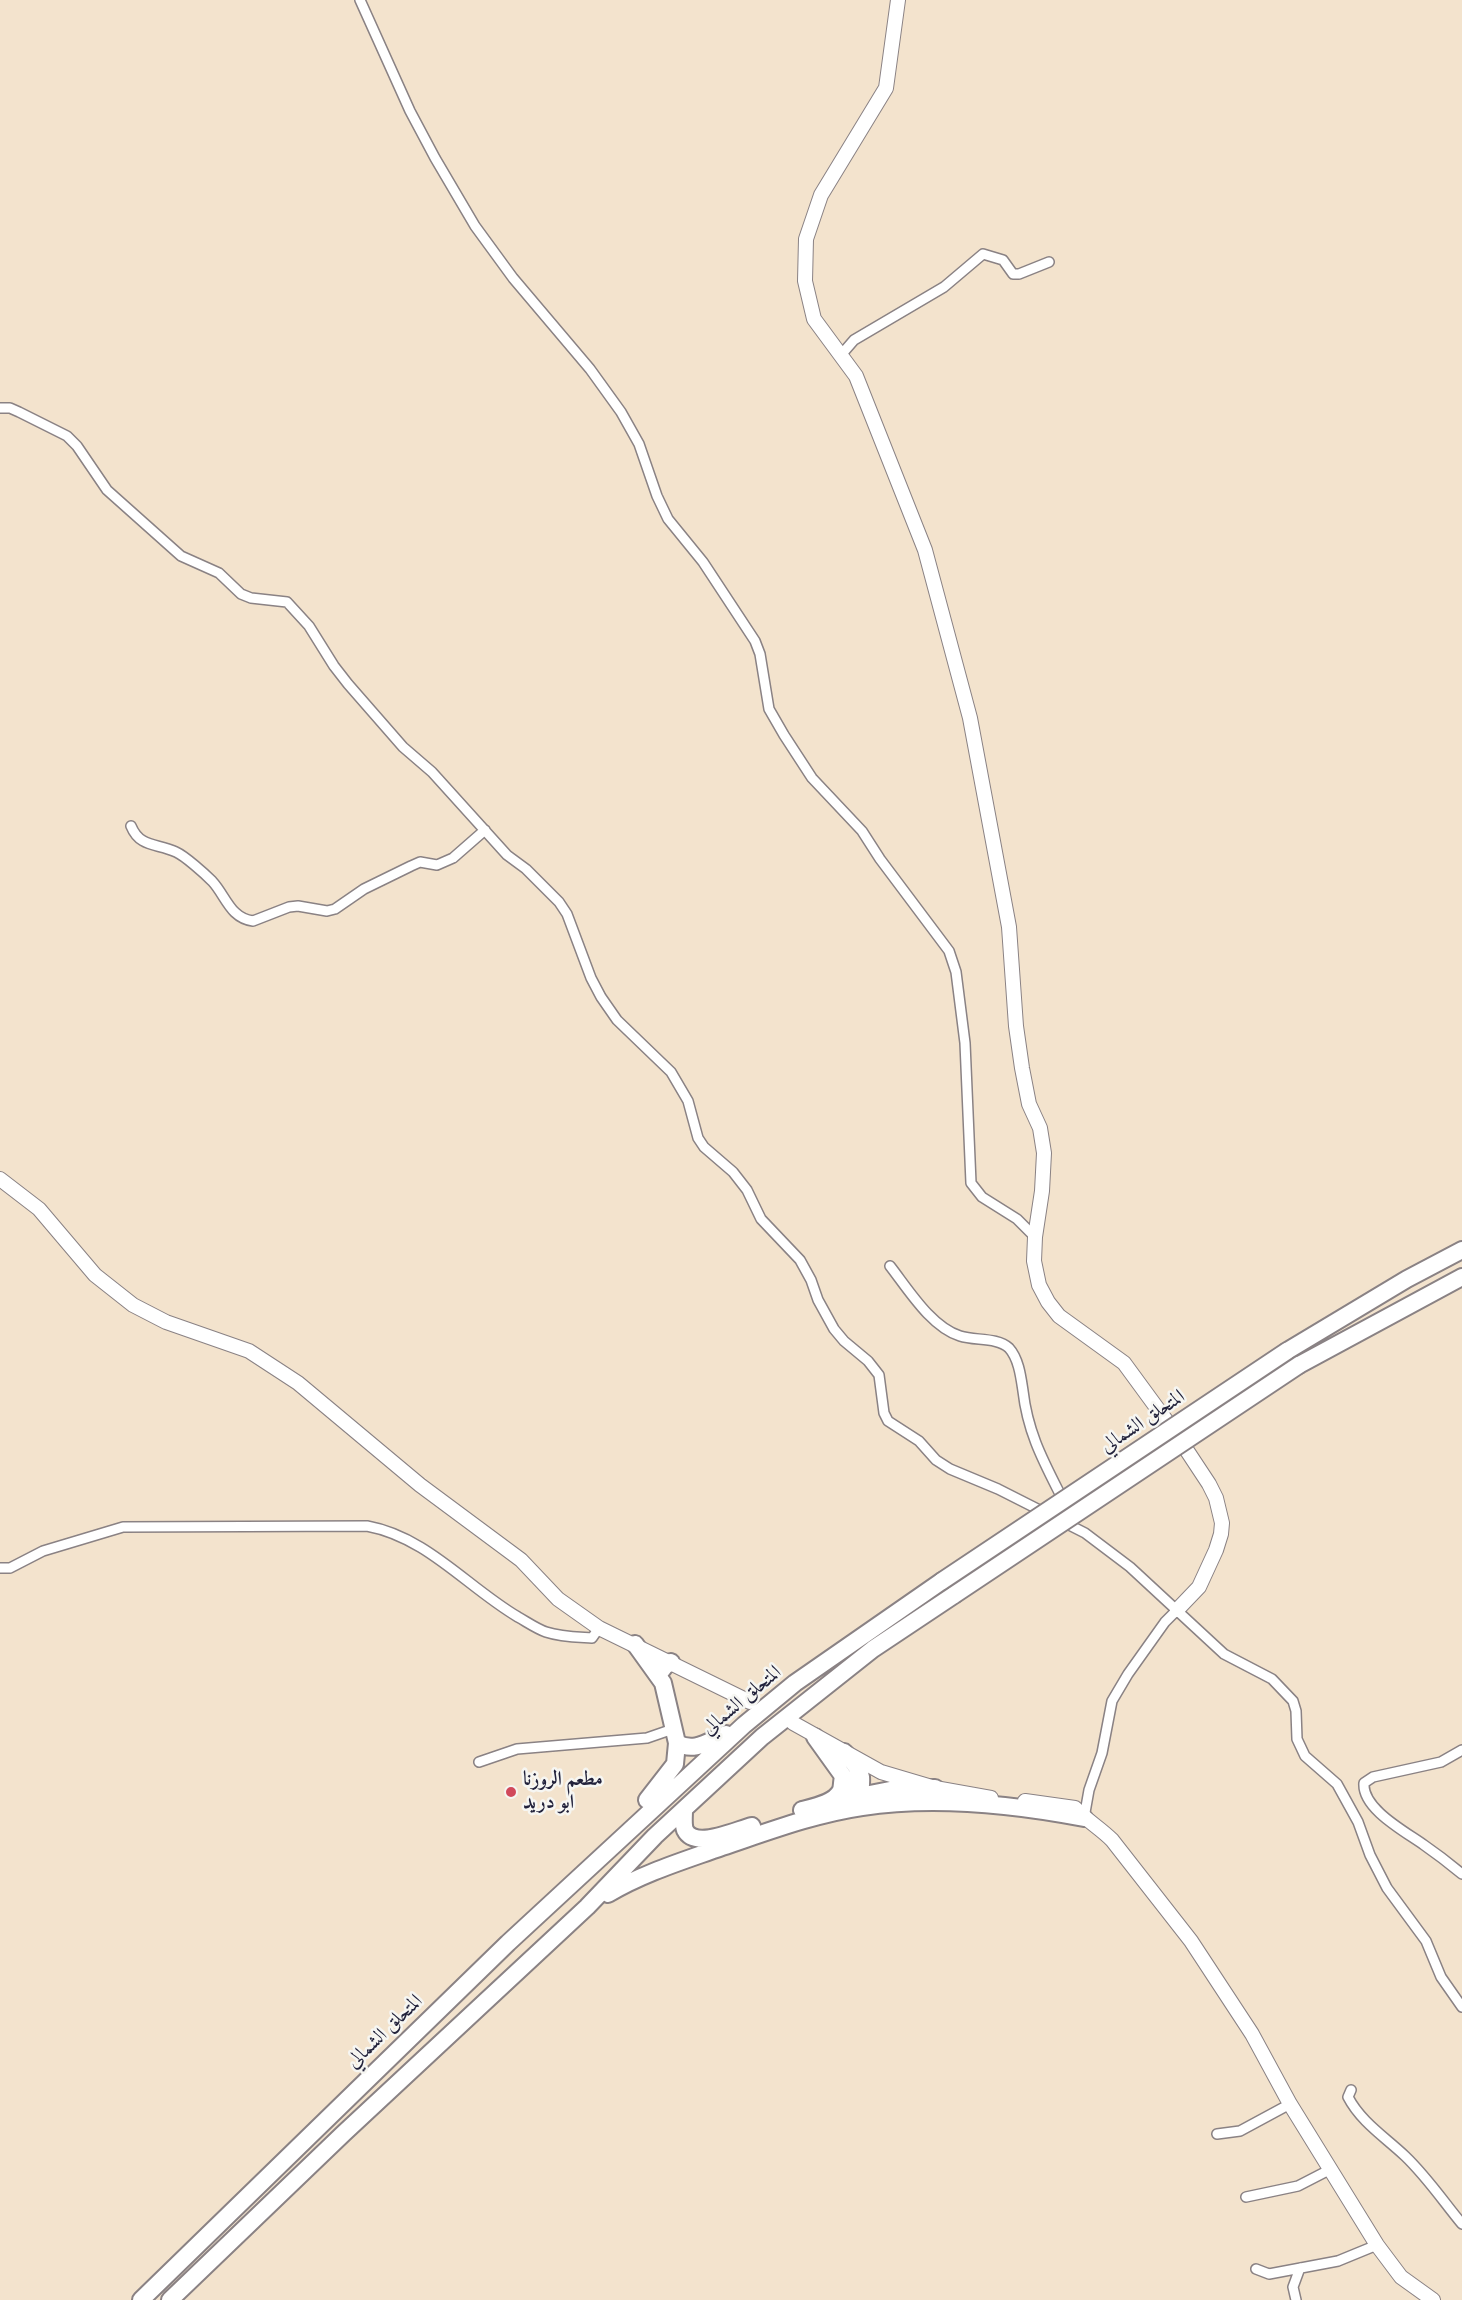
<!DOCTYPE html>
<html>
<head>
<meta charset="utf-8">
<style>
	body { margin:0 }
	canvas { display:block; background:#f3e3cd }
</style>
</head>
<body>
<canvas width="1462" height="2300"></canvas>
<script>
const g = document.querySelector('canvas').getContext('2d');
g.lineJoin = 'round';
function strokePath(path, color, width, dash) {
  g.strokeStyle = color;
  g.lineWidth = width;
  g.lineCap = dash ? 'butt' : 'round';
  g.setLineDash(dash || []);
  g.stroke(path);
}
function write(font, color, halo, rows, align = 'center') {
  g.font = font + ' "Gentium Book Plus",Amiri,serif';
  g.lineWidth = 5;
  g.setLineDash([]);
  g.textBaseline = 'middle';
  g.strokeStyle = halo;
  g.fillStyle = color;
  for (const [text, x, y, turn = 0] of rows) {
    g.save();
    g.translate(x, y);
    g.rotate((+turn || 0) * Math.PI / 180);
    g.textAlign = isNaN(turn) ? turn : align;
    if (halo) g.strokeText(text, 0, 0);
    g.fillText(text, 0, 0);
    g.restore();
  }
}
const street = new Path2D(`
	M 360,0 L 410,111 L 435,158 L 475,226 L 513,278 L 590,369 L 621,412 L 639,444 L 657,496 L 668,519 L 703,562 L 755,641 L 760,654 L 769,709 L 784,735 L 812,778 L 862,831 L 880,859 L 949,951 L 956,972 L 965,1043 L 971,1183 L 982,1197 L 1017,1219 L 1035,1237
	M 841,355 L 854,340 L 944,287 L 983,254 L 1003,260 L 1013,274 L 1019,274 L 1049,262
	M 0,408 L 10,408 L 19,412 L 67,436 L 77,446 L 107,490 L 181,556 L 219,573 L 241,594 L 251,598 L 287,602 L 309,626 L 334,666 L 348,684 L 403,747 L 432,772 L 507,855 L 526,869 L 559,902 L 567,914 L 591,978 L 601,997 L 617,1020 L 671,1072 L 688,1101 L 698,1138 L 704,1147 L 733,1172 L 747,1190 L 761,1219 L 800,1260 L 811,1280 L 818,1300 L 834,1329 L 844,1341 L 868,1361 L 879,1375 L 884,1413 L 888,1421 L 919,1441 L 936,1460 L 950,1469 L 998,1489 L 1085,1533 L 1130,1567 L 1224,1654 L 1272,1679 L 1293,1701 L 1296,1711 L 1297,1739 L 1305,1756 L 1337,1784 L 1358,1822 L 1370,1855 L 1387,1888 L 1426,1941 L 1441,1977 L 1462,2007
	M 131,826 C 140,848 157,843 176,852 C 185,856 205,874 212,881 C 226,896 230,918 253,921 L 289,907 L 298,906 L 327,911 L 335,909 L 364,889 L 411,866 L 420,862 L 437,865 L 453,858 L 485,830
	M 890,1266 C 908,1289 931,1327 960,1336 C 975,1341 997,1337 1009,1348 C 1019,1359 1021,1378 1023,1391 C 1028,1435 1045,1464 1064,1502
	M 0,1568 L 10,1568 L 43,1551 L 123,1527 L 367,1526 C 427,1537 467,1587 518,1617 C 527,1622 537,1629 546,1632 C 561,1637 576,1637 592,1638 L 599,1628
	M 1462,1750 L 1441,1762 L 1373,1777 L 1364,1783 C 1362,1809 1406,1832 1424,1845 C 1437,1854 1450,1864 1462,1874
	M 479,1762 L 517,1749 L 647,1738 L 673,1729
	M 1084,1818 L 1089,1790 L 1102,1753 L 1112,1701 L 1128,1674 L 1165,1622 L 1177,1610
	M 1351,2090 L 1348,2097 C 1361,2122 1385,2137 1405,2156 C 1427,2177 1443,2201 1462,2224
	M 1217,2134 L 1240,2131 L 1290,2104
	M 1246,2197 L 1298,2186 L 1331,2169
	M 1256,2269 L 1269,2274 L 1338,2261 L 1377,2245
	M 1296,2300 L 1293,2287 L 1300,2268`);
const secondary = new Path2D(`
	M 898,0 L 886,88 L 821,195 L 806,239 L 805,281 L 814,319 L 856,376 L 925,550 L 970,718 L 1009,927 L 1016,1026 L 1022,1068 L 1029,1104 L 1040,1128 L 1044,1153 L 1042,1191 L 1035,1237 L 1034,1261 L 1039,1285 L 1048,1302 L 1059,1316 L 1124,1363 L 1176,1434 L 1209,1484 L 1216,1498 L 1222,1523 L 1221,1534 L 1216,1550 L 1199,1587 L 1177,1610
	M 0,1179 L 39,1209 L 95,1275 L 133,1305 L 166,1322 L 249,1351 L 298,1383 L 420,1485 L 521,1560 L 558,1599 L 599,1628 L 750,1702
	M 793,1723 L 881,1772 L 935,1788 L 991,1798
	M 1025,1801 L 1075,1808 C 1086,1820 1100,1828 1112,1840 L 1191,1941 L 1252,2034 L 1290,2104 L 1377,2245 L 1401,2277 L 1433,2300`);
const highway = new Path2D(`
	M 1287,1351 L 1407,1279 L 1462,1250
	M 1299,1365 L 1462,1277
	M 635,1644 L 663,1683 L 677,1743 L 675,1764 L 647,1800
	M 658,1675 L 665,1666 L 671,1662
	M 815,1737 L 848,1783
	M 677,1743 C 695,1753 708,1741 726,1734
	M 844,1752 C 850,1759 859,1767 861,1777 C 862,1786 859,1794 860,1803
	M 829,1802 L 895,1789 L 935,1788
	M 802,1810 C 814,1807 835,1803 841,1790 C 842,1787 842,1780 843,1776
	M 684,1811 C 684,1816 683,1825 685,1830 C 695,1850 736,1830 752,1826
	M 608,1894 C 643,1873 683,1861 722,1847 C 767,1832 814,1814 862,1807 C 935,1796 1011,1804 1084,1818
	M 141,2300 L 508,1943 L 744,1725 L 795,1683 L 942,1581
	M 170,2300 L 344,2133 L 587,1907 L 655,1836 L 762,1737 L 873,1649 L 954,1595`);
strokePath(street, '#8a8284', 12);
strokePath(secondary, '#8a8284', 16);
strokePath(highway, '#8a8284', 20);
strokePath(street, '#fff', 9);
strokePath(secondary, '#fff', 14);
strokePath(highway, '#fff', 16);
const highwayBridge = new Path2D(`
	M 942,1581 L 1287,1351
	M 954,1595 L 1299,1365`);
strokePath(highwayBridge, '#8a8284', 20, []);
strokePath(highwayBridge, '#fff', 16);
for (const [x, y, r, color] of [
	[511,1792,6,"#d1495b"]
]) {
  const dot = new Path2D();
  dot.arc(x, y, r, 0, 2 * Math.PI);
  g.fillStyle = color;
  g.fill(dot);
  strokePath(dot, '#f6f6f2', 2);
}
write('20px', '#22223b', '#f6f6f2', [
	["المتحلق الشمالي",1143,1422,-34],
	["المتحلق الشمالي",742,1701,-40],
	["المتحلق الشمالي",385,2032,-44]
]);
write('bold 20px', '#22223b', '#f6f6f2', [
	["مطعم الروزنا",523,1780],
	["ابو دريد",523,1803]
], 'left');
</script>
</body>
</html>
